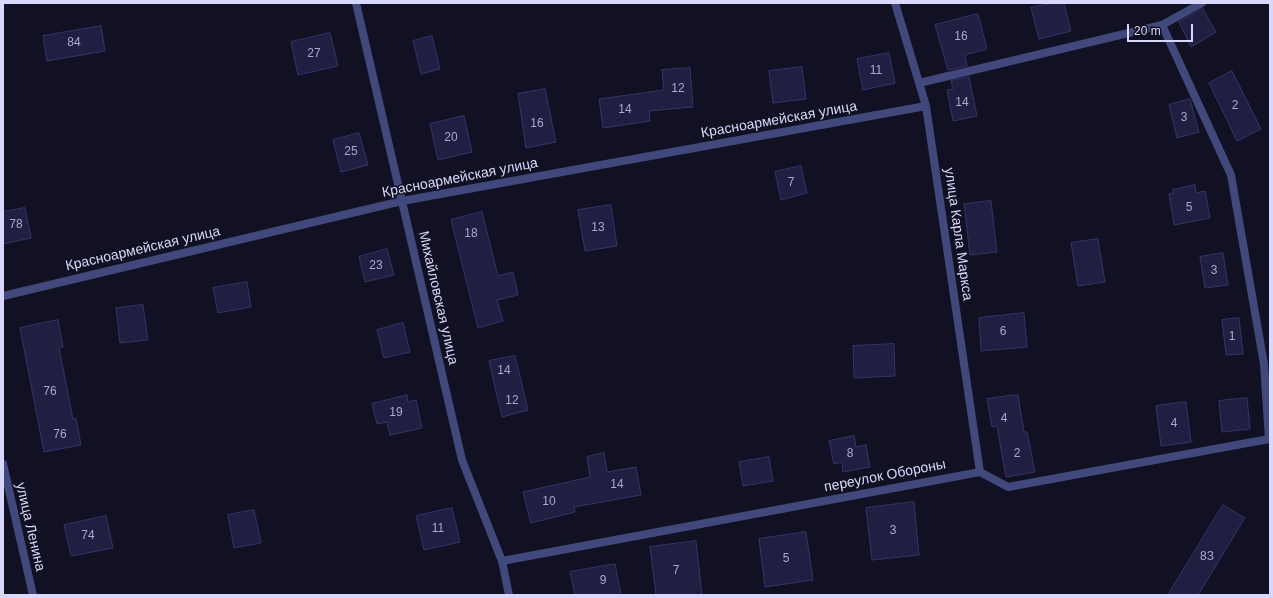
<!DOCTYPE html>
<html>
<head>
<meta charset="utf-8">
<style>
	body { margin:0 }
	#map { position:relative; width:1273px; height:598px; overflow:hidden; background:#111123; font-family:Arial,sans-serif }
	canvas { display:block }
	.frame { position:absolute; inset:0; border:4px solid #d7d8fb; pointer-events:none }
	.scale { position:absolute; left:1127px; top:24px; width:66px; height:18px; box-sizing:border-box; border:2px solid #d7d8fb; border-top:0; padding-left:5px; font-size:12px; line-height:14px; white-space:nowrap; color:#d7d8fb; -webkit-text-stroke:3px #111123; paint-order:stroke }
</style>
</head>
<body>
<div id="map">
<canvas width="1273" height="598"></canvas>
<div class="frame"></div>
<div class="scale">20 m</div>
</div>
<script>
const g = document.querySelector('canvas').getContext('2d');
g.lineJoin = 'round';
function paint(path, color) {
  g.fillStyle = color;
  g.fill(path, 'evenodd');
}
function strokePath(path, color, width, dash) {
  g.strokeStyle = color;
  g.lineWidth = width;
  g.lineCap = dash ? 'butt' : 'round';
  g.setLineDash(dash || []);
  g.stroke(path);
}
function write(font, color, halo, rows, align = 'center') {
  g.font = font + ' Arial,sans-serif';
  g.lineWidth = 3;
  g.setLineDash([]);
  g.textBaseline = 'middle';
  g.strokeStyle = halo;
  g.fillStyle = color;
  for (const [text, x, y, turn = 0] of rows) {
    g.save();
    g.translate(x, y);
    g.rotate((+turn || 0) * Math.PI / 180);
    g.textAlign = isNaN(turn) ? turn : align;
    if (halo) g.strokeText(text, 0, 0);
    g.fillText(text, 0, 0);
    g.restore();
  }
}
const building = new Path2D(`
	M 1052,3 L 1064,3 L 1071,31 L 1039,39 L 1031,8 Z
	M 1203,9 L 1216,32 L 1191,47 L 1179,22 Z
	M 978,14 L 987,49 L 965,55 L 967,66 L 948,70 L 935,25 Z
	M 101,26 L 105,51 L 47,61 L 43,36 Z
	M 330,33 L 338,66 L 298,75 L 291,42 Z
	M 432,36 L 440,69 L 421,74 L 413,41 Z
	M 889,53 L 895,83 L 863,90 L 857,59 Z
	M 802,67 L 806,99 L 773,103 L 769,71 Z
	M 690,68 L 693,107 L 649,111 L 650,121 L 603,128 L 599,99 L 664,90 L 662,70 Z
	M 1232,71 L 1261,129 L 1237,141 L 1209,83 Z
	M 969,77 L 977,116 L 953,121 L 947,90 L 953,89 L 951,81 Z
	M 545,89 L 556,142 L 526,148 L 518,94 Z
	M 1190,99 L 1199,132 L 1177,138 L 1169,105 Z
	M 464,116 L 472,152 L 438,160 L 430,124 Z
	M 359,133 L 368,165 L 341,172 L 333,140 Z
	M 801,166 L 807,193 L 781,200 L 775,172 Z
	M 1195,185 L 1196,193 L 1205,191 L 1210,218 L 1174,225 L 1169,194 L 1173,193 L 1173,190 Z
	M 991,201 L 997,252 L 970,255 L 964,204 Z
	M 611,205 L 617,246 L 585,251 L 578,210 Z
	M 25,208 L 31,238 L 3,244 L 3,212 Z
	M 482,212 L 498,276 L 513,272 L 518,295 L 497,300 L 503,321 L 478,328 L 451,220 Z
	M 1098,239 L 1105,282 L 1078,286 L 1071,243 Z
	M 387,249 L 394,275 L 365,282 L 359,257 Z
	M 1223,253 L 1228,285 L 1205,288 L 1200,257 Z
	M 247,282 L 251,307 L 218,313 L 213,288 Z
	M 143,305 L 148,340 L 120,343 L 116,308 Z
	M 1024,313 L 1027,347 L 981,351 L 979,318 Z
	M 1239,318 L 1243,354 L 1226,355 L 1222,320 Z
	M 58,320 L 63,347 L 59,348 L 73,419 L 76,418 L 81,445 L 44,452 L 20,328 Z
	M 403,323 L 410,352 L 384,358 L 377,330 Z
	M 894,344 L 895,376 L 854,378 L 853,346 Z
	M 515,356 L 528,410 L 502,417 L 489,361 Z
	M 407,395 L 408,402 L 416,400 L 422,428 L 390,435 L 387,422 L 377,424 L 372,404 Z
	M 1013,395 L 1018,395 L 1024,432 L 1027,432 L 1035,472 L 1006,477 L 997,426 L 992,427 L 987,399 Z
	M 1247,398 L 1250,429 L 1222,432 L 1219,401 Z
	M 1186,402 L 1191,442 L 1161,446 L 1156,406 Z
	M 854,436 L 856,447 L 866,445 L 870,467 L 843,472 L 842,462 L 834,464 L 829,441 Z
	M 604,453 L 607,472 L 636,467 L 641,495 L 574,507 L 575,512 L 531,523 L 523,492 L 590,477 L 587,457 Z
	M 769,457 L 773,481 L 743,486 L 739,462 Z
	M 914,502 L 919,555 L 872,560 L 866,508 Z
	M 1223,505 L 1245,518 L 1198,595 L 1168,595 Z
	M 452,508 L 460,542 L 424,550 L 416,516 Z
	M 254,510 L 261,543 L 234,548 L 228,515 Z
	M 106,516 L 113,548 L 71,556 L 64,525 Z
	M 806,532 L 813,580 L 765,587 L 759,539 Z
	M 696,541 L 702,595 L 656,595 L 650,547 Z
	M 615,564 L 621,595 L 575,595 L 570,572 Z`);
paint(building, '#201f41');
strokePath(building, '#36336b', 1);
strokePath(new Path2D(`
	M 895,3 L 926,106 L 980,472
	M 919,83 L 1162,25 L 1202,3
	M 402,201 L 926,106
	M 3,464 L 33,595
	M 502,561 L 980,472 L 1008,487 L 1269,439 L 1264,364 L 1231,175 L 1162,25`), '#41487c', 8);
strokePath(new Path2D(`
	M 356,3 L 462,460 L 502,561 L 509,595
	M 3,296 L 402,201`), '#41487c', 8);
write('12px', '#a9aacc', null, [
	["16",961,37],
	["84",74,43],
	["27",314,54],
	["11",876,71],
	["12",678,89],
	["14",962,103],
	["2",1235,106],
	["14",625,110],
	["3",1184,118],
	["16",537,124],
	["20",451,138],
	["25",351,152],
	["7",791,183],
	["5",1189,208],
	["78",16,225],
	["13",598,228],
	["18",471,234],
	["23",376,266],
	["3",1214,271],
	["6",1003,332],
	["1",1232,337],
	["14",504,371],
	["76",50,392],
	["12",512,401],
	["19",396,413],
	["4",1004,419],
	["4",1174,424],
	["76",60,435],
	["8",850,454],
	["2",1017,454],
	["14",617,485],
	["10",549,502],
	["11",438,529],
	["3",893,531],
	["74",88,536],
	["8З",1207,557],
	["5",786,559],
	["7",676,571],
	["9",603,581]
]);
write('14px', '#d7d8fb', '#111123', [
	["Красноармейская улица",779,120,-10],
	["Красноармейская улица",460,178,-11],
	["улица Карла Маркса",958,234,82],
	["Красноармейская улица",143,249,-13],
	["Михайловская улица",438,298,77],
	["переулок Обороны",885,476,-11],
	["улица Ленина",30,527,77]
]);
</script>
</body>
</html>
